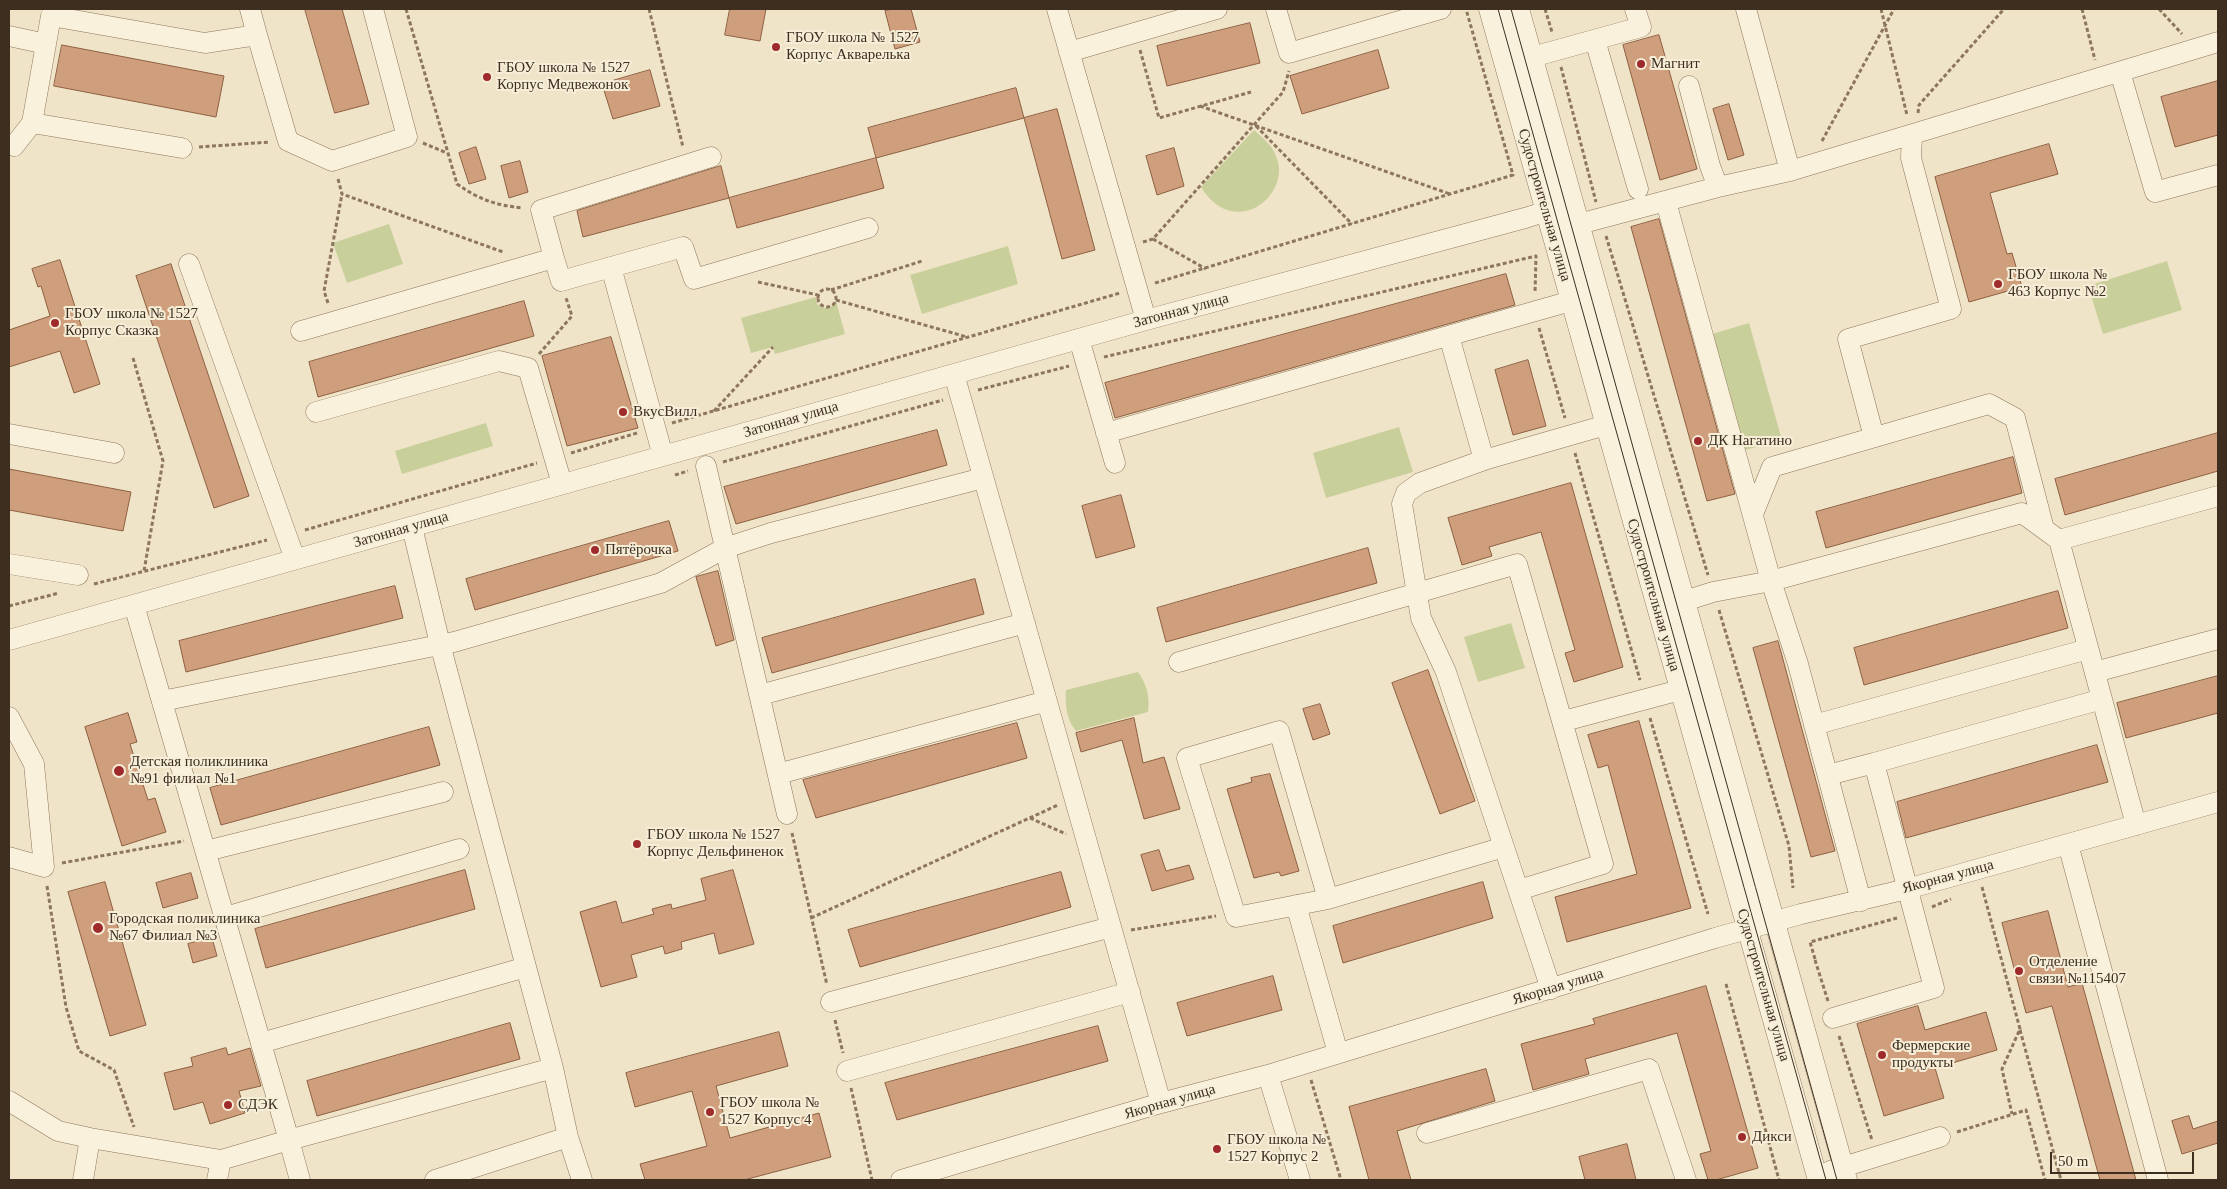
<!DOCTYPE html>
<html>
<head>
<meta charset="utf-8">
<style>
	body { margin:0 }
	#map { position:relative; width:2227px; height:1189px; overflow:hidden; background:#f0e4c8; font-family:Georgia,serif }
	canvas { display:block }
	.frame { position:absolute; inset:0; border:10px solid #3d2e20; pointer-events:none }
	.scale { position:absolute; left:2050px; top:1152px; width:144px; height:22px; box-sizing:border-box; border:2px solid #3d2e20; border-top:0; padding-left:6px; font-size:15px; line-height:18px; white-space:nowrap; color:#3d2e20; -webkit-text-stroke:4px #f7eed8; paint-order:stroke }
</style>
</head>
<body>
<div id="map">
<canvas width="2227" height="1189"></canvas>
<div class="frame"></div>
<div class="scale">50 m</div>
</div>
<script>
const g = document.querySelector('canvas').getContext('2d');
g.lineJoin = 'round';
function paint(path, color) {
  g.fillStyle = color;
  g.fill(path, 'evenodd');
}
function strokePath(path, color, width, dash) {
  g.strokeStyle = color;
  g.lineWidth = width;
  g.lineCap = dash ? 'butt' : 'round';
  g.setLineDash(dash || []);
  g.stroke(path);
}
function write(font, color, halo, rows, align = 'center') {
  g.font = font + ' Georgia,serif';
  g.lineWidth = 4;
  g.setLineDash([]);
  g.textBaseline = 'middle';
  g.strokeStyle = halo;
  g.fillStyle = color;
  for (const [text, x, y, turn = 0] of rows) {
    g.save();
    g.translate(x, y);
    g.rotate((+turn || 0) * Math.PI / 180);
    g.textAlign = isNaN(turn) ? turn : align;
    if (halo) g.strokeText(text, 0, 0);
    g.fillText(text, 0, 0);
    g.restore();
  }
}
paint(new Path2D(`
	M 1254,130 C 1263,138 1272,145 1276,156 C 1293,194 1235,242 1201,187 Z
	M 389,224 L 403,264 L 347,283 L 333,243 Z
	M 1008,246 L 1018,284 L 922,314 L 910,275 Z
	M 2167,261 L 2182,310 L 2103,334 L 2088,286 Z
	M 816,297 L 817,304 L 823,308 L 830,308 L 836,301 L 845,334 L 775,354 L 773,347 L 751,353 L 741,318 Z
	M 1749,323 L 1782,440 L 1745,450 L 1712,334 Z
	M 486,423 L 493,446 L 402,474 L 395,451 Z
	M 1399,427 L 1413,472 L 1326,498 L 1313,453 Z
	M 1511,623 L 1525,668 L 1478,682 L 1464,637 Z
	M 1138,672 C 1147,685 1150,696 1148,712 L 1076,731 C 1066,719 1065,704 1066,690 Z`), '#c9cf9b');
const building = new Path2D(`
	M 305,9 L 342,9 L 369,104 L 335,113 Z
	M 730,9 L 766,9 L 760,41 L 725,35 Z
	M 893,9 L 911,9 L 920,42 L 895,49 L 885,11 Z
	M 1250,23 L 1260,63 L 1167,86 L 1157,46 Z
	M 1659,35 L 1697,169 L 1660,180 L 1623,45 Z
	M 62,45 L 224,76 L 216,117 L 54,86 Z
	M 1378,50 L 1389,88 L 1302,114 L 1290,76 Z
	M 650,70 L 660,106 L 613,119 L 602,84 Z
	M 2218,81 L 2218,135 L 2175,147 L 2161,97 Z
	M 1016,88 L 1024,118 L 876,158 L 868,128 Z
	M 1729,104 L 1744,155 L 1728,160 L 1713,109 Z
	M 1057,109 L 1095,250 L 1062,259 L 1024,118 Z
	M 2049,144 L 2058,174 L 1990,193 L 2007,254 L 2012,253 L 2022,287 L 1969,302 L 1935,177 Z
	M 476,147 L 486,179 L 469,184 L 459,153 Z
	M 1174,148 L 1184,186 L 1157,195 L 1146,156 Z
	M 876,158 L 884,188 L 737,228 L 729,198 Z
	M 520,161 L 528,192 L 509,198 L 501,166 Z
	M 721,166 L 729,198 L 583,237 L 577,211 Z
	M 1659,219 L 1735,494 L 1707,501 L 1631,227 Z
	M 60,260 L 100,384 L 74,393 L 60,351 L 9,367 L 9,330 L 50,316 L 41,286 L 38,287 L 32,269 Z
	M 171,264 L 249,496 L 214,508 L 136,276 Z
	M 1506,274 L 1515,305 L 1115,418 L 1105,383 Z
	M 524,301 L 534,336 L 318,397 L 309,362 Z
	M 611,337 L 638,428 L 567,446 L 542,356 Z
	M 1528,360 L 1546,426 L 1513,435 L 1495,370 Z
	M 937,430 L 947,465 L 736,524 L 724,487 Z
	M 2218,433 L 2218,471 L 2065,515 L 2055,479 Z
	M 2013,457 L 2022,493 L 1826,548 L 1816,512 Z
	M 9,469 L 131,492 L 123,531 L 9,510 Z
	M 1571,483 L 1623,667 L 1574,682 L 1565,653 L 1575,650 L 1541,532 L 1489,547 L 1492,556 L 1462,565 L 1448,518 Z
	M 1121,495 L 1135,547 L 1096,558 L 1082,506 Z
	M 669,521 L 678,551 L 475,610 L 466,579 Z
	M 1368,548 L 1377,583 L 1166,642 L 1157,608 Z
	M 718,571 L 734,640 L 716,646 L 696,577 Z
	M 975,579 L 984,614 L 772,673 L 762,638 Z
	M 395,586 L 403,618 L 186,672 L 179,641 Z
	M 2058,591 L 2068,628 L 1864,685 L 1854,648 Z
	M 1778,641 L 1835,851 L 1811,857 L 1753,648 Z
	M 1428,670 L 1475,801 L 1440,814 L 1392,683 Z
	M 2218,676 L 2218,713 L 2126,738 L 2117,703 Z
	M 1320,704 L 1330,734 L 1313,740 L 1303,709 Z
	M 128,713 L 137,742 L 130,744 L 148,800 L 155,798 L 166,832 L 122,846 L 85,727 Z
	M 1134,718 L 1143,763 L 1164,757 L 1180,809 L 1144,819 L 1122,740 L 1081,752 L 1076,733 Z
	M 1639,721 L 1691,908 L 1567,942 L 1555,897 L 1637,874 L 1608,765 L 1598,768 L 1588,735 Z
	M 1017,723 L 1027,758 L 816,818 L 803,780 Z
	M 429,727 L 440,765 L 221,825 L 210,788 Z
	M 2097,745 L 2108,782 L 1906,838 L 1897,802 Z
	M 1270,774 L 1299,871 L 1281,876 L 1279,872 L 1254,878 L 1227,789 L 1252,782 L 1251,778 Z
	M 1159,850 L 1166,871 L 1189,865 L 1194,879 L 1152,891 L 1141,855 Z
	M 465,870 L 475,909 L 266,968 L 255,929 Z
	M 733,870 L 754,944 L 719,954 L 714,933 L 681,942 L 682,949 L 665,954 L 663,946 L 631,955 L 637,977 L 601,987 L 580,912 L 616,901 L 622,923 L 654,914 L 652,909 L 671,904 L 672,909 L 706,900 L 701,879 Z
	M 1061,872 L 1071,907 L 860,967 L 848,930 Z
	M 191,873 L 198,898 L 163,908 L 156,883 Z
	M 105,882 L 146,1025 L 110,1036 L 68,892 Z
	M 1483,882 L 1493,918 L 1343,963 L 1333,926 Z
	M 2048,911 L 2068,987 L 2082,983 L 2136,1180 L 2100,1180 L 2052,1006 L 2026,1013 L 2002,923 Z
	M 212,938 L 217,956 L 193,963 L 188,944 Z
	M 1273,976 L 1282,1010 L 1187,1036 L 1177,1003 Z
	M 1706,986 L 1758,1168 L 1716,1180 L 1708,1180 L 1700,1154 L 1711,1151 L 1677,1033 L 1585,1059 L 1589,1074 L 1533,1090 L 1521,1044 L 1595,1024 L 1593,1019 Z
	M 1918,1006 L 1925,1030 L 1986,1012 L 1997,1050 L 1935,1068 L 1944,1098 L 1884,1116 L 1857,1024 Z
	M 510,1023 L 520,1059 L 317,1116 L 307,1081 Z
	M 1098,1026 L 1108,1061 L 897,1120 L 885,1083 Z
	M 779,1032 L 788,1066 L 716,1086 L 730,1138 L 819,1113 L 831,1157 L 744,1180 L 645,1180 L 640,1164 L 707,1146 L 692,1091 L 635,1107 L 626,1073 Z
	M 226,1048 L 228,1055 L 250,1048 L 261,1086 L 239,1091 L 245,1113 L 210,1124 L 203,1102 L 174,1110 L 164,1073 L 193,1066 L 191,1058 Z
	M 1486,1069 L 1495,1101 L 1397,1131 L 1411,1180 L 1369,1180 L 1349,1107 Z
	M 2189,1116 L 2193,1129 L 2218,1121 L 2218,1143 L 2182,1154 L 2172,1121 Z
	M 1627,1144 L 1636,1180 L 1585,1180 L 1579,1157 Z`);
paint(building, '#cf9f7d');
strokePath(building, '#8d5f41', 1);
const minor = new Path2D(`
	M 250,9 L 257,35
	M 1057,9 L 1146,320
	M 1276,9 L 1289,53 L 1441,9
	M 1489,9 L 1818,1180
	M 1504,9 L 1760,921
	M 1519,9 L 1847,1180
	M 1746,9 L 1790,171
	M 9,36 L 46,44 L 51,16 L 205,43 L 257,35 L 288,141 L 332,161 L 407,137 L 373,9
	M 1595,40 L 1638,189
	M 46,44 L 32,123 L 182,148
	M 1069,52 L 1217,9
	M 1532,57 L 1641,27 L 1635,9
	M 2120,72 L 2155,192 L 2218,175
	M 1689,86 L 1710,166 L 1718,187
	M 9,145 L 14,146 L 32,123
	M 1666,202 L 1771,581 L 1798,664 L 1861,901
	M 1579,224 L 1718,187 L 1790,171 L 2218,42
	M 554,258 L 541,210 L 711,157
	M 189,264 L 295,559
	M 611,267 L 663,456
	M 301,331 L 554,258 L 561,281 L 683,247 L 694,279 L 868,228
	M 1449,336 L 1484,460
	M 1079,339 L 1115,463
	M 954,374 L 1161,1103
	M 316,412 L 499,361 L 528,368 L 562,484
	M 1106,433 L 1571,301
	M 9,434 L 114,453
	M 1874,437 L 1848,339 L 1951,309 L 1911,158 L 1912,135
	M 706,466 L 787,814
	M 1753,514 L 1772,467 L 1989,404 L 2015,418 L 2044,529
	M 2059,540 L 2136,825
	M 9,564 L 78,575
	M 134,605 L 289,1140 L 221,1160
	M 1672,605 L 1713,592 L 1771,581 L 2022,513 L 2059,540 L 2218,496
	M 9,640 L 1146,320 L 1525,218 L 1573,203
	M 1179,662 L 1517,564 L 1603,864 L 1519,890
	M 2095,672 L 2218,639
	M 760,695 L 1025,623
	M 162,701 L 454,642 L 661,583 L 725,548 L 771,533 L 983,478
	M 9,717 L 34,764 L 44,867 L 9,857
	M 1564,721 L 1680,690
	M 1814,725 L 2088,649
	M 778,774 L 1047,701
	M 1828,775 L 1874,763
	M 2068,844 L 2158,1180
	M 206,851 L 443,792
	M 1328,899 L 1279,731 L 1187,758 L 1236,917 L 1328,899 L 1504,847
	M 1296,905 L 1338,1053
	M 225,917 L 459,849
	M 526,967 L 553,1068
	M 1551,989 L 1446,672 L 1421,618 L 1402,504 L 1406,493 L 1420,483 L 1484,460 L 1606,425
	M 831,1002 L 1111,927
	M 1833,1018 L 1934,988 L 1874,763 L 2102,699
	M 261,1043 L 526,967 L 440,644 L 412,527
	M 847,1071 L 1130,992
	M 1268,1075 L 1300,1180
	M 9,1101 L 58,1131 L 90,1138 L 83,1180
	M 1427,1133 L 1649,1069 L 1686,1180
	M 568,1137 L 582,1180
	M 90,1138 L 221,1160 L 217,1180
	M 1830,1171 L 1940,1137
	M 300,1180 L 289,1140 L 553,1068 L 568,1137 L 435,1180
	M 901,1180 L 1161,1103 L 1268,1075 L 1715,938 L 1801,914 L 1907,889 L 2218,802`);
strokePath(minor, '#8d765c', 21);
strokePath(new Path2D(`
	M 406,9 L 457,184 C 480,200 495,205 523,208
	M 649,9 L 683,147
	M 1545,9 L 1552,32
	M 1881,9 L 1907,115
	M 2082,9 L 2095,60
	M 2159,9 L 2182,34
	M 1140,50 L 1159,118 L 1251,92
	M 1561,67 L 1596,202
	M 1200,106 L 1450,194
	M 1918,113 L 1919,105 L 2004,9
	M 1256,126 L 1352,224
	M 1822,141 L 1894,9
	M 423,143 L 447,153
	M 199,147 L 270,142
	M 338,179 L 342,194 L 503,252
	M 1606,236 L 1708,575
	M 1153,239 L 1206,269
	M 1143,242 L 1153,239 L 1283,92 L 1289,71
	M 758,282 L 818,295
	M 1155,283 L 1513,175 L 1466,9
	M818 298a9 9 0 1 1 18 0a9 9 0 1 1-18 0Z
	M 831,290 L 922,261
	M 836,300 L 967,337
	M 328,303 L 324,291 L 342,194
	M 1539,328 L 1565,418
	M 539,354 L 572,316 L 566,298
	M 1104,357 L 1536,256 L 1535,293
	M 133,358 L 163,461 L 144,571
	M 978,390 L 1069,366
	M 714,411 L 773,347
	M 672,423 L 1120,293
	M 571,453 L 637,433
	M 1575,453 L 1640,680
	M 723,462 L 943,400
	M 675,475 L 688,471
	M 305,530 L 537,463
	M 94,584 L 267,540
	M 9,606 L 59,593
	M 1719,610 L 1789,846 L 1793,888
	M 1650,718 L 1708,914
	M 1030,818 L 1066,834
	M 792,833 L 827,985
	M 62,863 L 184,841
	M 47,886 L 66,1007 L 79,1051 L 114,1070 L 134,1127
	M 1982,887 L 2020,1029 L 2002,1069 L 2012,1114
	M 1932,907 L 1951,899
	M 811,918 L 1058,805
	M 1131,930 L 1216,916
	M 1815,959 L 1810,942 L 1897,918
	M 1815,960 L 1828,1001
	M 1726,984 L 1779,1180
	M 835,1020 L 843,1053
	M 2020,1030 L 2061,1180
	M 1839,1036 L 1872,1140
	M 1311,1080 L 1341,1180
	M 851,1088 L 872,1180
	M 1957,1132 L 2026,1110 L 2045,1180`), '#8d765c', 3, [4, 2.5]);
strokePath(minor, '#faf1dc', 20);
strokePath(new Path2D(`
	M 1498,9 L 1826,1180
	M 1511,9 L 1837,1180`), '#3d2e20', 1);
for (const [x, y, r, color] of [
	[776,47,5,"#9e2a2b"],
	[1641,64,5,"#9e2a2b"],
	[487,77,5,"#9e2a2b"],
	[1998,284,5,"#9e2a2b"],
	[55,323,5,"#9e2a2b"],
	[623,412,5,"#9e2a2b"],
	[1698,441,5,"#9e2a2b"],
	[595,550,5,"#9e2a2b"],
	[119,771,6,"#9e2a2b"],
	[637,844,5,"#9e2a2b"],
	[98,928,6,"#9e2a2b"],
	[2019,971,5,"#9e2a2b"],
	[1882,1055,5,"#9e2a2b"],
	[228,1105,5,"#9e2a2b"],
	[710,1112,5,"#9e2a2b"],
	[1742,1137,5,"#9e2a2b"],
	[1217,1149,5,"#9e2a2b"]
]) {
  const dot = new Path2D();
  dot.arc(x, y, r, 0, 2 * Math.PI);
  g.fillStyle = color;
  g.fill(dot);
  strokePath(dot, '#f7eed8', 2);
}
write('15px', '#3d2e20', '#f7eed8', [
	["ГБОУ школа № 1527",786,38],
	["Корпус Акварелька",786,55],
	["Магнит",1651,64],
	["ГБОУ школа № 1527",497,68],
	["Корпус Медвежонок",497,85],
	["ГБОУ школа №",2008,275],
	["463 Корпус №2",2008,292],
	["ГБОУ школа № 1527",65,314],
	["Корпус Сказка",65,331],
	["ВкусВилл",633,412],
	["ДК Нагатино",1708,441],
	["Пятёрочка",605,550],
	["Детская поликлиника",130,762],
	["№91 филиал №1",130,779],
	["ГБОУ школа № 1527",647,835],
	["Корпус Дельфиненок",647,852],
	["Городская поликлиника",109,919],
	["№67 Филиал №3",109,936],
	["Отделение",2029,962],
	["связи №115407",2029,979],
	["Фермерские",1892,1046],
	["продукты",1892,1063],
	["ГБОУ школа №",720,1103],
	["1527 Корпус 4",720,1120],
	["СДЭК",238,1105],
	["Дикси",1752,1137],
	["ГБОУ школа №",1227,1140],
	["1527 Корпус 2",1227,1157]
], 'left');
write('15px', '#3d2e20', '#f7eed8', [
	["Судостроительная улица",1544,205,74],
	["Затонная улица",1181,311,-15],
	["Затонная улица",791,420,-16],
	["Затонная улица",401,530,-16],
	["Судостроительная улица",1653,595,74],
	["Якорная улица",1948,877,-15],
	["Судостроительная улица",1763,985,74],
	["Якорная улица",1558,987,-17],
	["Якорная улица",1170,1102,-16]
]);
</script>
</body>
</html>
